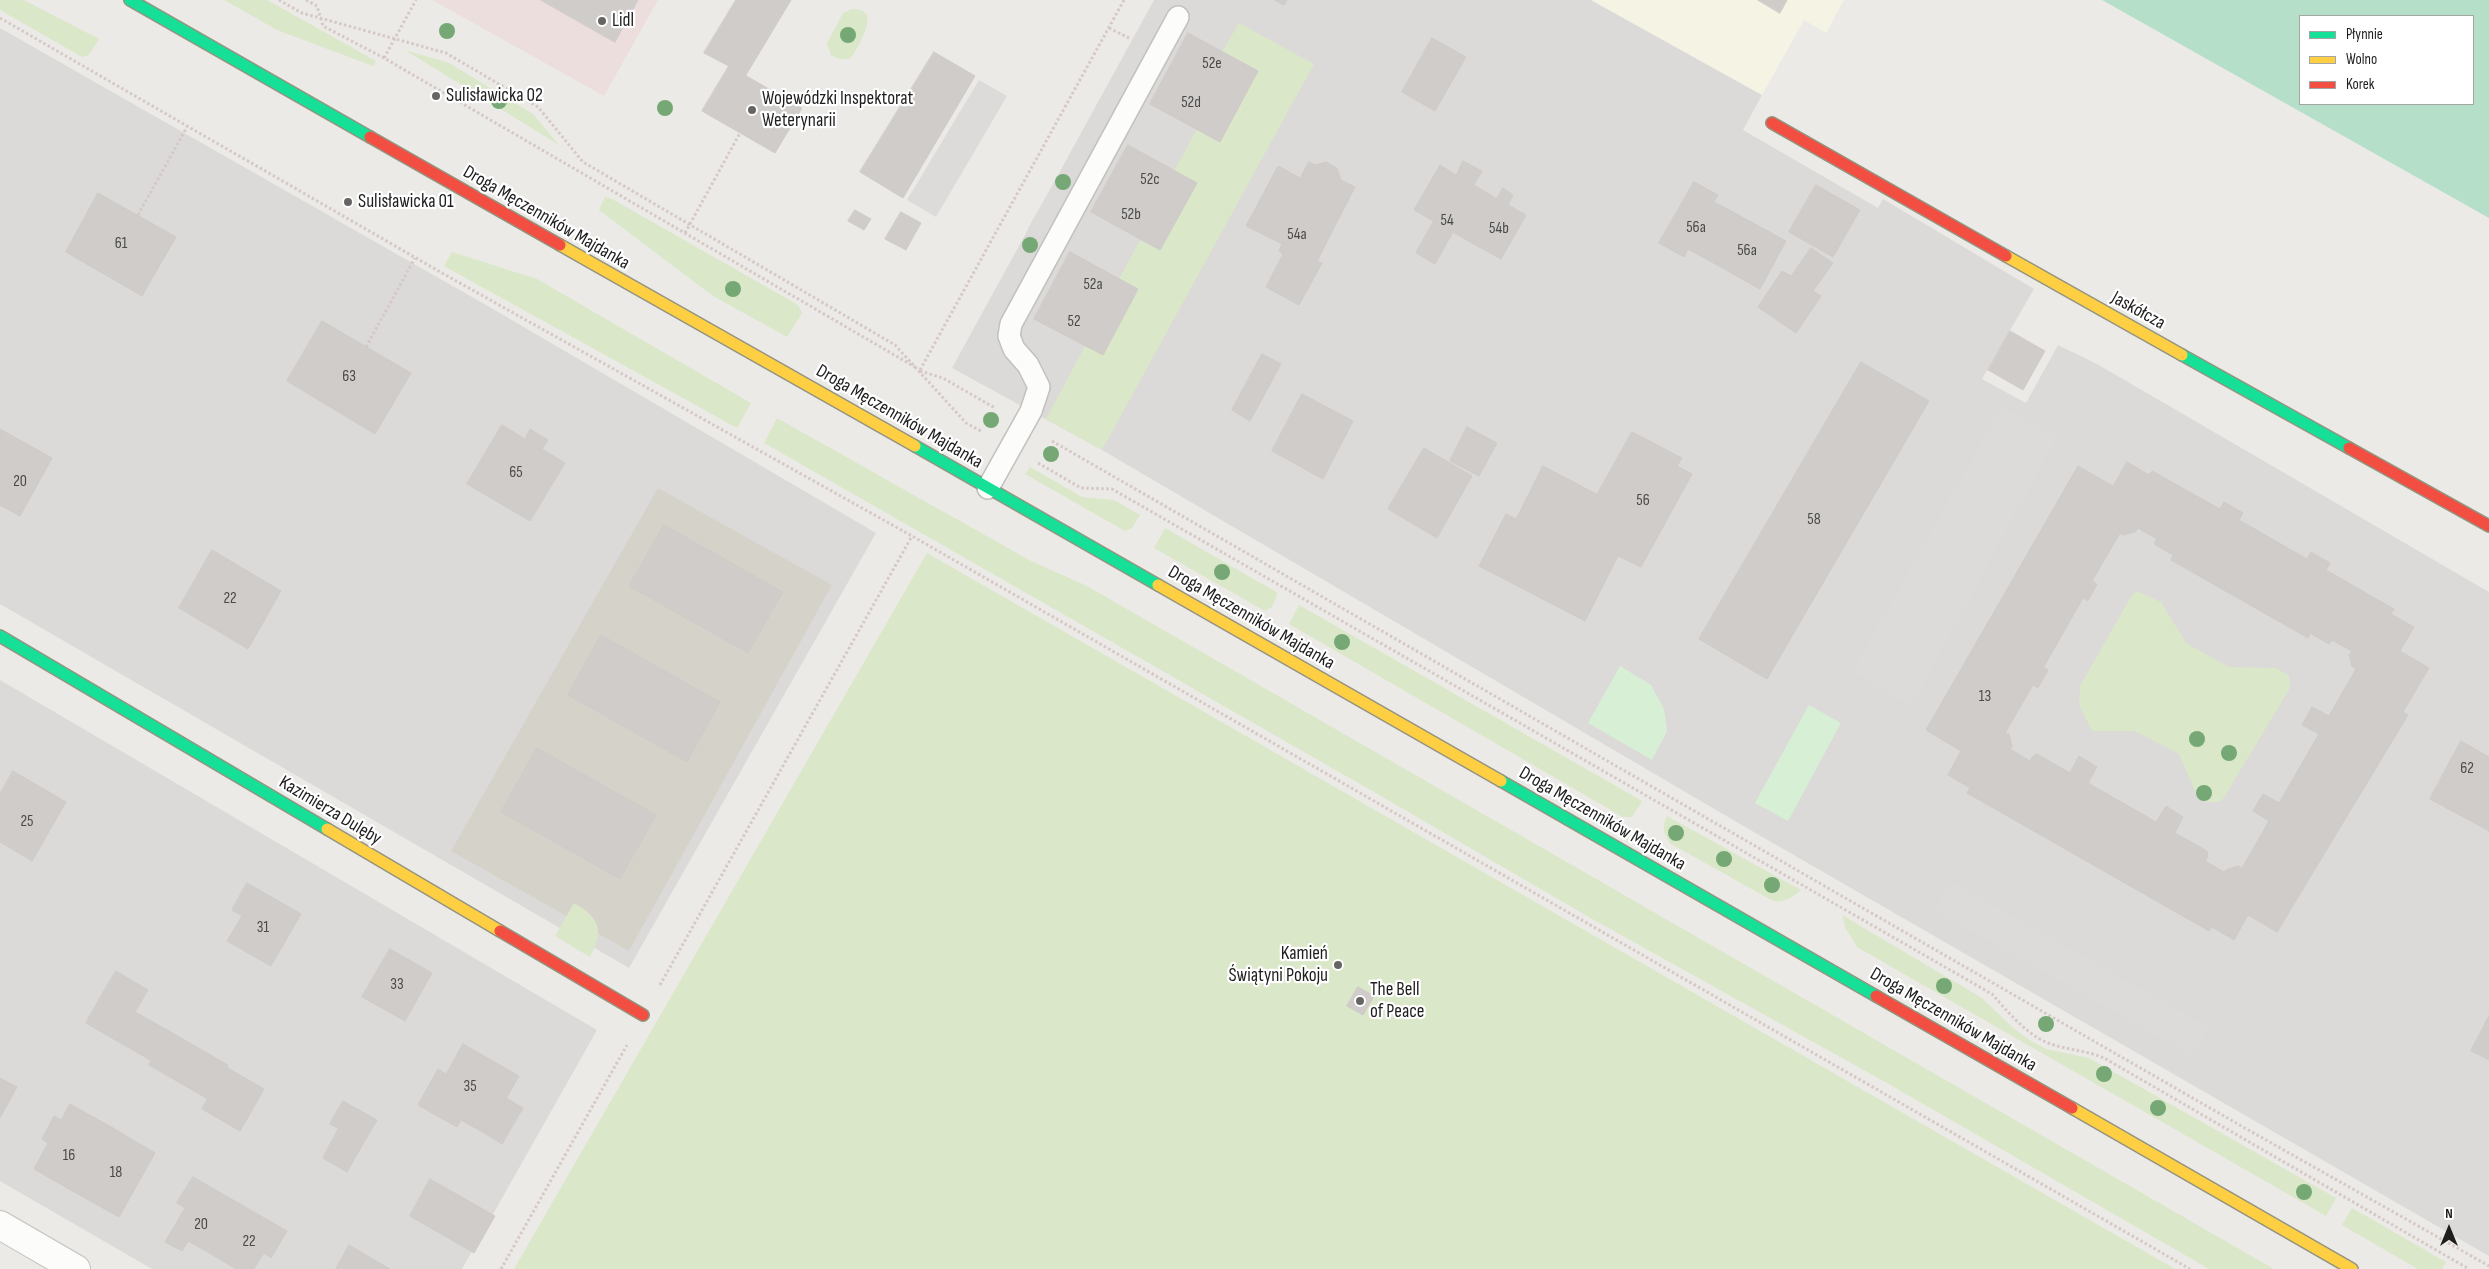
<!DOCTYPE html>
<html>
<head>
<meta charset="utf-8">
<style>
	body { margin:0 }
	#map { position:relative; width:2489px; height:1269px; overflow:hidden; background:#eceae7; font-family:"Sofia Sans Condensed",sans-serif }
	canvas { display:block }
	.legend { position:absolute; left:2299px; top:15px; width:175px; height:90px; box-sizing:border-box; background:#fff; border:1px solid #a5a5a5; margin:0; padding:6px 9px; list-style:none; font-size:15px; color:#1e1e1e }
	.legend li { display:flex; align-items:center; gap:10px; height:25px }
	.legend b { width:25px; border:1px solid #a5a5a5 }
	.north { position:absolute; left:2424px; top:1204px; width:50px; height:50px; -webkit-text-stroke:4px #fff; paint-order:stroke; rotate:0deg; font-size:14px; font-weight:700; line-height:20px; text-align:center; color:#1e1e1e }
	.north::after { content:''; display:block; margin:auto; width:18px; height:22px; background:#1e1e1e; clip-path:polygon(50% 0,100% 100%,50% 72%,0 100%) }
</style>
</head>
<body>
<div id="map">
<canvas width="2489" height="1269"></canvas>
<ul class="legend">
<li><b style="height:6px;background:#16e098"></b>Płynnie</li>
<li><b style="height:6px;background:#ffcf43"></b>Wolno</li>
<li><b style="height:6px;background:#f24e42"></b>Korek</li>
</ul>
<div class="north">N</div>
</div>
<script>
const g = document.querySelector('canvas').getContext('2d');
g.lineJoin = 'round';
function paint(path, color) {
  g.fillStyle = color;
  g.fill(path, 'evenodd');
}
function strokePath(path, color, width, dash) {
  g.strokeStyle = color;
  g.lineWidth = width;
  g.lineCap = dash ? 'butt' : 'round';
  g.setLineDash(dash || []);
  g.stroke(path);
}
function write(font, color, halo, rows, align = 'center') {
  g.font = font + ' "Sofia Sans Condensed",sans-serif';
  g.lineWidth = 4.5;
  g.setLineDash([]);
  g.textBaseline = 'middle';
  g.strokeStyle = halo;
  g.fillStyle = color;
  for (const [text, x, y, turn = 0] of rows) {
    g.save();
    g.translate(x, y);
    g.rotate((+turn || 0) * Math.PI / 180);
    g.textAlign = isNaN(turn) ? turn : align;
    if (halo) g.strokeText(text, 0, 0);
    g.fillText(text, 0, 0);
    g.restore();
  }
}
paint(new Path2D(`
	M 1154,0 L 1591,0 L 1762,95 L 1743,130 L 1878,208 L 1883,199 L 2034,289 L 1982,379 L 2026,403 L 2058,345 L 2097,364 L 2489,592 L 2489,1256 L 1740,824 L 1102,450 L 952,368 Z
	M 0,28 L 493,309 L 876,533 L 629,968 L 0,604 Z
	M 0,680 L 597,1030 L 462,1269 L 152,1269 L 0,1181 Z`), '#dbdad8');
paint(new Path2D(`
	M 432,0 L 658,0 L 604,96 Z`), '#eddede');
paint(new Path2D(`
	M 1591,0 L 1844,0 L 1826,33 L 1804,20 L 1762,95 Z`), '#f5f3e3');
paint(new Path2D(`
	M 658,488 L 832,585 L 629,951 L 451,851 Z`), '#d5d3c9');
paint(new Path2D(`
	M 0,0 L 24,0 L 99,39 L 89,55 L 82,57 L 0,10 Z
	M 224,0 L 267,0 L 376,61 L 373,66 L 277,30 Z
	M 852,9 C 878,9 865,31 859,45 C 856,49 854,55 850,58 C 844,61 836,59 831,55 L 827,43 L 843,13 Z
	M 1239,23 L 1314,64 L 1102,450 L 1046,419 L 1085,346 L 1103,354 L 1138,290 L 1119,279 L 1140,240 L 1160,250 L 1197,183 L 1174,171 L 1197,129 L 1219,142 L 1222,52 Z
	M 405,50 L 449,63 L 533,114 L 559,145 Z
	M 605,197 L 612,199 L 798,305 L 802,313 L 787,337 L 713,296 L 599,210 Z
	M 452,252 L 537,279 L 751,403 L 737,428 L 444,266 Z
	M 777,418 L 1031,561 L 1087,586 L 2274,1269 L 2209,1269 L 1887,1083 L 1587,916 L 1381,796 L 764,443 Z
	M 1030,467 L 1082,497 L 1114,500 L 1140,515 L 1132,528 L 1125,531 L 1025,474 Z
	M 1165,528 L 1278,593 L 1272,607 L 1265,611 L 1154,548 Z
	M 927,553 L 2175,1269 L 514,1269 Z
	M 2137,591 L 2161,602 L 2186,643 L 2229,667 L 2276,668 L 2289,676 L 2290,688 L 2223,799 L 2218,802 L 2206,802 L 2195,791 L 2179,754 L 2135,731 L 2092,731 L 2079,705 L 2080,686 L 2132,595 Z
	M 1299,605 L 1642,801 L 1632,817 L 1623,817 L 1289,624 Z
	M 1667,816 L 1801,890 C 1792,898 1784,903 1773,901 L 1671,844 C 1663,833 1662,828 1667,816 Z
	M 574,903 C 599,917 605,931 590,957 L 555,936 Z
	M 1842,915 L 1982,998 L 2012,1027 L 2031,1041 L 2046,1049 L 2089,1058 L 2336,1198 L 2326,1216 L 1857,947 L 1845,927 Z
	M 2352,1208 L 2446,1262 L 2442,1269 L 2418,1269 L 2342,1225 Z`), '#dae7c8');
paint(new Path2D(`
	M 1620,666 L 1651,685 L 1664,709 L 1667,731 L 1652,760 L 1588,723 Z
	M 1809,705 L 1841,723 L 1788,821 L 1755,803 Z`), '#d7f0d5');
paint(new Path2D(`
	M 2102,0 L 2489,0 L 2489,218 ZM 2300,16 L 2473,16 L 2473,104 L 2300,104 Z`), '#b6dfca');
paint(new Path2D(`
	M 979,80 L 1007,96 L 936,217 L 907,200 Z
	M 1051,188 L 1069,197 L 1046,239 L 1028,228 Z
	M 2001,407 L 2057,437 L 1911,707 L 1852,672 Z
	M 1950,881 L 2208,1027 L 2192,1056 L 1934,910 Z`), '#dcdbda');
const building = new Path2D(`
	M 541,0 L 638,0 L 615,42 Z
	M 736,0 L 791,0 L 746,75 L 704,53 Z
	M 1275,0 L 1287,0 L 1284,5 Z
	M 1758,0 L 1787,0 L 1780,13 Z
	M 1188,33 L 1258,71 L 1220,142 L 1150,104 Z
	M 1432,38 L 1466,57 L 1435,111 L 1402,92 Z
	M 934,52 L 975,76 L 903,198 L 860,172 Z
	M 729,66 L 802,108 L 775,153 L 702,111 Z
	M 1128,145 L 1197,183 L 1160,250 L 1091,212 Z
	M 1463,161 L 1482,171 L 1474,185 L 1497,199 L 1472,243 L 1414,210 L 1440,165 L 1456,175 Z
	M 1309,162 L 1315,165 L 1326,162 L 1337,168 L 1341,180 L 1355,187 L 1317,261 L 1322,263 L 1299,305 L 1266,287 L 1283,254 L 1279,251 L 1282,244 L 1246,226 L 1278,166 L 1300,178 Z
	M 1694,182 L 1718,195 L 1714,202 L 1733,212 L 1708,260 L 1688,249 L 1684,257 L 1659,243 Z
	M 1816,185 L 1860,210 L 1833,257 L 1789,232 Z
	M 1503,188 L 1513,195 L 1508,205 L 1526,215 L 1501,259 L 1472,243 Z
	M 98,193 L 176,237 L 142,296 L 66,252 Z
	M 855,210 L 871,219 L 864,230 L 848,221 Z
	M 901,212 L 921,223 L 906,250 L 885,239 Z
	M 1733,212 L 1786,241 L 1760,289 L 1708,260 Z
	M 1434,221 L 1453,232 L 1435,264 L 1416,253 Z
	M 1811,248 L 1833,263 L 1813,291 L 1821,296 L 1796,333 L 1758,307 L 1782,271 L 1791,276 Z
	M 1070,252 L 1138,289 L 1103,355 L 1034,319 Z
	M 322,321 L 411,373 L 375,434 L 287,381 Z
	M 2010,331 L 2045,351 L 2023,390 L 1988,370 Z
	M 1262,354 L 1281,364 L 1250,421 L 1232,410 Z
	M 1861,362 L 1929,401 L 1767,679 L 1699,639 Z
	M 1302,394 L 1353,421 L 1323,479 L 1272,451 Z
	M 502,425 L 525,439 L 530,429 L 548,440 L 542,449 L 565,463 L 530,521 L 467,484 Z
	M 1467,427 L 1497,443 L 1479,476 L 1450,461 Z
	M 0,429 L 52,458 L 20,516 L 0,505 Z
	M 1632,432 L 1682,458 L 1677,466 L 1692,474 L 1641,567 L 1618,556 L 1620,552 L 1603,543 L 1613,524 L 1610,522 L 1619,506 L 1597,495 Z
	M 1424,448 L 1472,476 L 1437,538 L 1388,509 Z
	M 2127,462 L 2149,475 L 2152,471 L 2220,509 L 2224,502 L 2243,513 L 2239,520 L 2307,559 L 2311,552 L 2330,563 L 2326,570 L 2394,609 L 2391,614 L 2414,627 L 2400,651 L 2429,668 L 2403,712 L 2408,715 L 2277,932 L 2248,915 L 2234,940 L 2212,927 L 2209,931 L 1967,793 L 1970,788 L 1948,775 L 1961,751 L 1926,730 L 2078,466 L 2113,486 ZM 2138,528 L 2157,539 L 2154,544 L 2173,555 L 2171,560 L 2308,638 L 2310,633 L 2329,644 L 2332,640 L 2352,651 L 2349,655 L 2352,666 L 2356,669 L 2329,716 L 2312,707 L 2302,725 L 2319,734 L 2279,803 L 2263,794 L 2253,811 L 2269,821 L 2242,868 L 2238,866 L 2226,870 L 2224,872 L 2205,861 L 2208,856 L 2207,851 L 2175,833 L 2183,817 L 2166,806 L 2156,822 L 2088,783 L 2097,767 L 2079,756 L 2070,773 L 2037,754 L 2033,756 L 2030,761 L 2010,749 L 2012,747 L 2009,734 L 2005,733 L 2033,685 L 2038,688 L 2048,670 L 2043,668 L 2083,598 L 2088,601 L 2097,584 L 2092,581 L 2120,533 L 2123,535 L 2135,532 Z
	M 1543,466 L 1619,506 L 1610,522 L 1613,524 L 1603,543 L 1620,552 L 1585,621 L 1479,566 L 1506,514 L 1516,519 Z
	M 664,525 L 783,592 L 748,653 L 629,586 Z
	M 212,550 L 281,591 L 248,649 L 179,608 Z
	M 601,635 L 720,702 L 687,762 L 568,695 Z
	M 2461,741 L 2489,757 L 2489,782 L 2467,819 L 2430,799 Z
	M 537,748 L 656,815 L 620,879 L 501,812 Z
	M 13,771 L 66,802 L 32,861 L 0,842 L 0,794 Z
	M 2489,782 L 2489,831 L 2467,819 Z
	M 247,883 L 301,914 L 271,966 L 227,941 L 242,916 L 232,910 Z
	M 390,949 L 432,973 L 405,1021 L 362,997 Z
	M 116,971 L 148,990 L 135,1012 L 103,993 Z
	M 1358,987 L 1374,996 L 1363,1015 L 1347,1006 Z
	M 103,993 L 135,1011 L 117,1041 L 86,1023 Z
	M 135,1012 L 169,1031 L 152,1061 L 117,1041 Z
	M 2489,1016 L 2489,1060 L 2471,1051 Z
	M 169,1031 L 228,1065 L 208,1099 L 149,1065 Z
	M 463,1044 L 519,1076 L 486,1134 L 461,1120 L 457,1127 L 418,1105 L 438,1069 L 446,1074 Z
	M 226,1067 L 264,1089 L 240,1131 L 202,1109 Z
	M 0,1078 L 17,1087 L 0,1118 Z
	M 506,1098 L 523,1108 L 502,1144 L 486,1134 Z
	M 343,1101 L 377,1120 L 364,1142 L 330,1124 Z
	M 70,1104 L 113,1128 L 76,1193 L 34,1169 L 48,1143 L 42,1139 L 54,1116 L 61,1120 Z
	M 113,1128 L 155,1153 L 119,1217 L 76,1193 Z
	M 339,1128 L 364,1142 L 347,1172 L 323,1158 Z
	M 193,1177 L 240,1204 L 211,1254 L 188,1241 L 182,1251 L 165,1242 L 185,1208 L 177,1203 Z
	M 430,1179 L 495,1216 L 474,1253 L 410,1216 Z
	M 240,1204 L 287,1231 L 271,1258 L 264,1253 L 254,1269 L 236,1269 L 211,1254 Z
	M 349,1245 L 390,1269 L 336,1269 Z`);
paint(building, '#cfccca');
strokePath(building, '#cfcbc8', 1);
const lane = new Path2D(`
	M 988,488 L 1031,411 L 1039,387 L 1028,365 L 1014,349 L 1009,336 L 1011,324 L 1178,17`);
const street = new Path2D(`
	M 0,1225 L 76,1269`);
const fast = new Path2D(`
	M 130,0 L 370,137
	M 2182,355 L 2349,448
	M 915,446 L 1158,585
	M 0,636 L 327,829
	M 1501,781 L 1876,996`);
const slow = new Path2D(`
	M 560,245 L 915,446
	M 2006,256 L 2182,355
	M 1158,585 L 1501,781
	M 327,829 L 500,931
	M 2072,1108 L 2352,1269`);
const jam = new Path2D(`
	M 1772,123 L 2006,256
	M 370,137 L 560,245
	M 2349,448 L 2489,526
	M 500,931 L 643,1015
	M 1876,996 L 2072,1108`);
strokePath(lane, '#c2c1bf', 24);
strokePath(street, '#c2c1bf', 30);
strokePath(fast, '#939480', 14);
strokePath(slow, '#939480', 14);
strokePath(jam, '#939480', 14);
strokePath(new Path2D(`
	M 279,0 L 302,13 L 446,53 L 538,107 L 583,162 L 895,345 L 966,423 L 983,432
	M 306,0 L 317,6 L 323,26 L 384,58 L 915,367
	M 0,18 L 442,273 L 912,536 L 2190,1269
	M 1109,28 L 1129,38
	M 384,58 L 416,0
	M 138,215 L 187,127
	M 685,233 L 740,133
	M 366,347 L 415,258
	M 920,370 L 1124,0
	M 920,371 L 943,378 L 995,408
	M 1052,441 L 2236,1123 L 2489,1266
	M 1038,463 L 1081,488 L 1112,489 L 1992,994 C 2007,1011 2026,1034 2048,1043 C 2066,1050 2086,1050 2104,1058 L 2469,1269
	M 660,985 L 912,536
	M 501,1269 L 627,1045`), '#d5c8c7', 3, [2.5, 2.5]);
strokePath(lane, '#fcfcfb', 21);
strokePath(street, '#fcfcfb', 28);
strokePath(fast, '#16e098', 11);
strokePath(slow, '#ffcf43', 11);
strokePath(jam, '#f24e42', 11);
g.fillStyle = '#76a875';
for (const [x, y] of [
	[447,31],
	[848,35],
	[499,101],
	[665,108],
	[1063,182],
	[1030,245],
	[733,289],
	[991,420],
	[1051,454],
	[1222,572],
	[1342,642],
	[2197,739],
	[2229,753],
	[2204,793],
	[1676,833],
	[1724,859],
	[1772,885],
	[1944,986],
	[2046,1024],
	[2104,1074],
	[2158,1108],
	[2304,1192]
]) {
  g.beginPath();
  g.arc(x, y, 8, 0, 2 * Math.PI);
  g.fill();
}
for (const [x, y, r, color] of [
	[602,21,5,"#666564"],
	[436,96,5,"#666564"],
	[752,110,5,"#666564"],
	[348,202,5,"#666564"],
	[1338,965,5,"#666564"],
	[1360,1001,5,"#666564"]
]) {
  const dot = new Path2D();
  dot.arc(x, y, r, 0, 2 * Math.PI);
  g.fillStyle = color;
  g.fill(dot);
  strokePath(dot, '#fff', 2);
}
write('16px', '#4a4a49', null, [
	["52e",1212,64],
	["52d",1191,103],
	["52c",1150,180],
	["52b",1131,215],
	["54",1447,221],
	["56a",1696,228],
	["54b",1499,229],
	["54a",1297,235],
	["61",121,244],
	["56a",1747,251],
	["52a",1093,285],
	["52",1074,322],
	["63",349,377],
	["65",516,473],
	["20",20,482],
	["56",1643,501],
	["58",1814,520],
	["22",230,599],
	["13",1985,697],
	["62",2467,769],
	["25",27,822],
	["31",263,928],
	["33",397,985],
	["35",470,1087],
	["16",69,1156],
	["18",116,1173],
	["20",201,1225],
	["22",249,1242]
]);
write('19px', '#1e1e1e', '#fff', [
	["Lidl",612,21],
	["Sulisławicka 02",446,96],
	["Wojewódzki Inspektorat",762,99],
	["Weterynarii",762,121],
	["Sulisławicka 01",358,202],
	["Kamień",1328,954,"right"],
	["Świątyni Pokoju",1328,976,"right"],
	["The Bell",1370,990],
	["of Peace",1370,1012]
], 'left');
write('19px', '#1e1e1e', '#fff', [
	["Droga Męczenników Majdanka",546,218,30],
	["Jaskółcza",2138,311,29],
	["Droga Męczenników Majdanka",899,417,30],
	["Droga Męczenników Majdanka",1251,618,30],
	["Kazimierza Dulęby",330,811,31],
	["Droga Męczenników Majdanka",1602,819,30],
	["Droga Męczenników Majdanka",1953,1020,30]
]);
</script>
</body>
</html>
